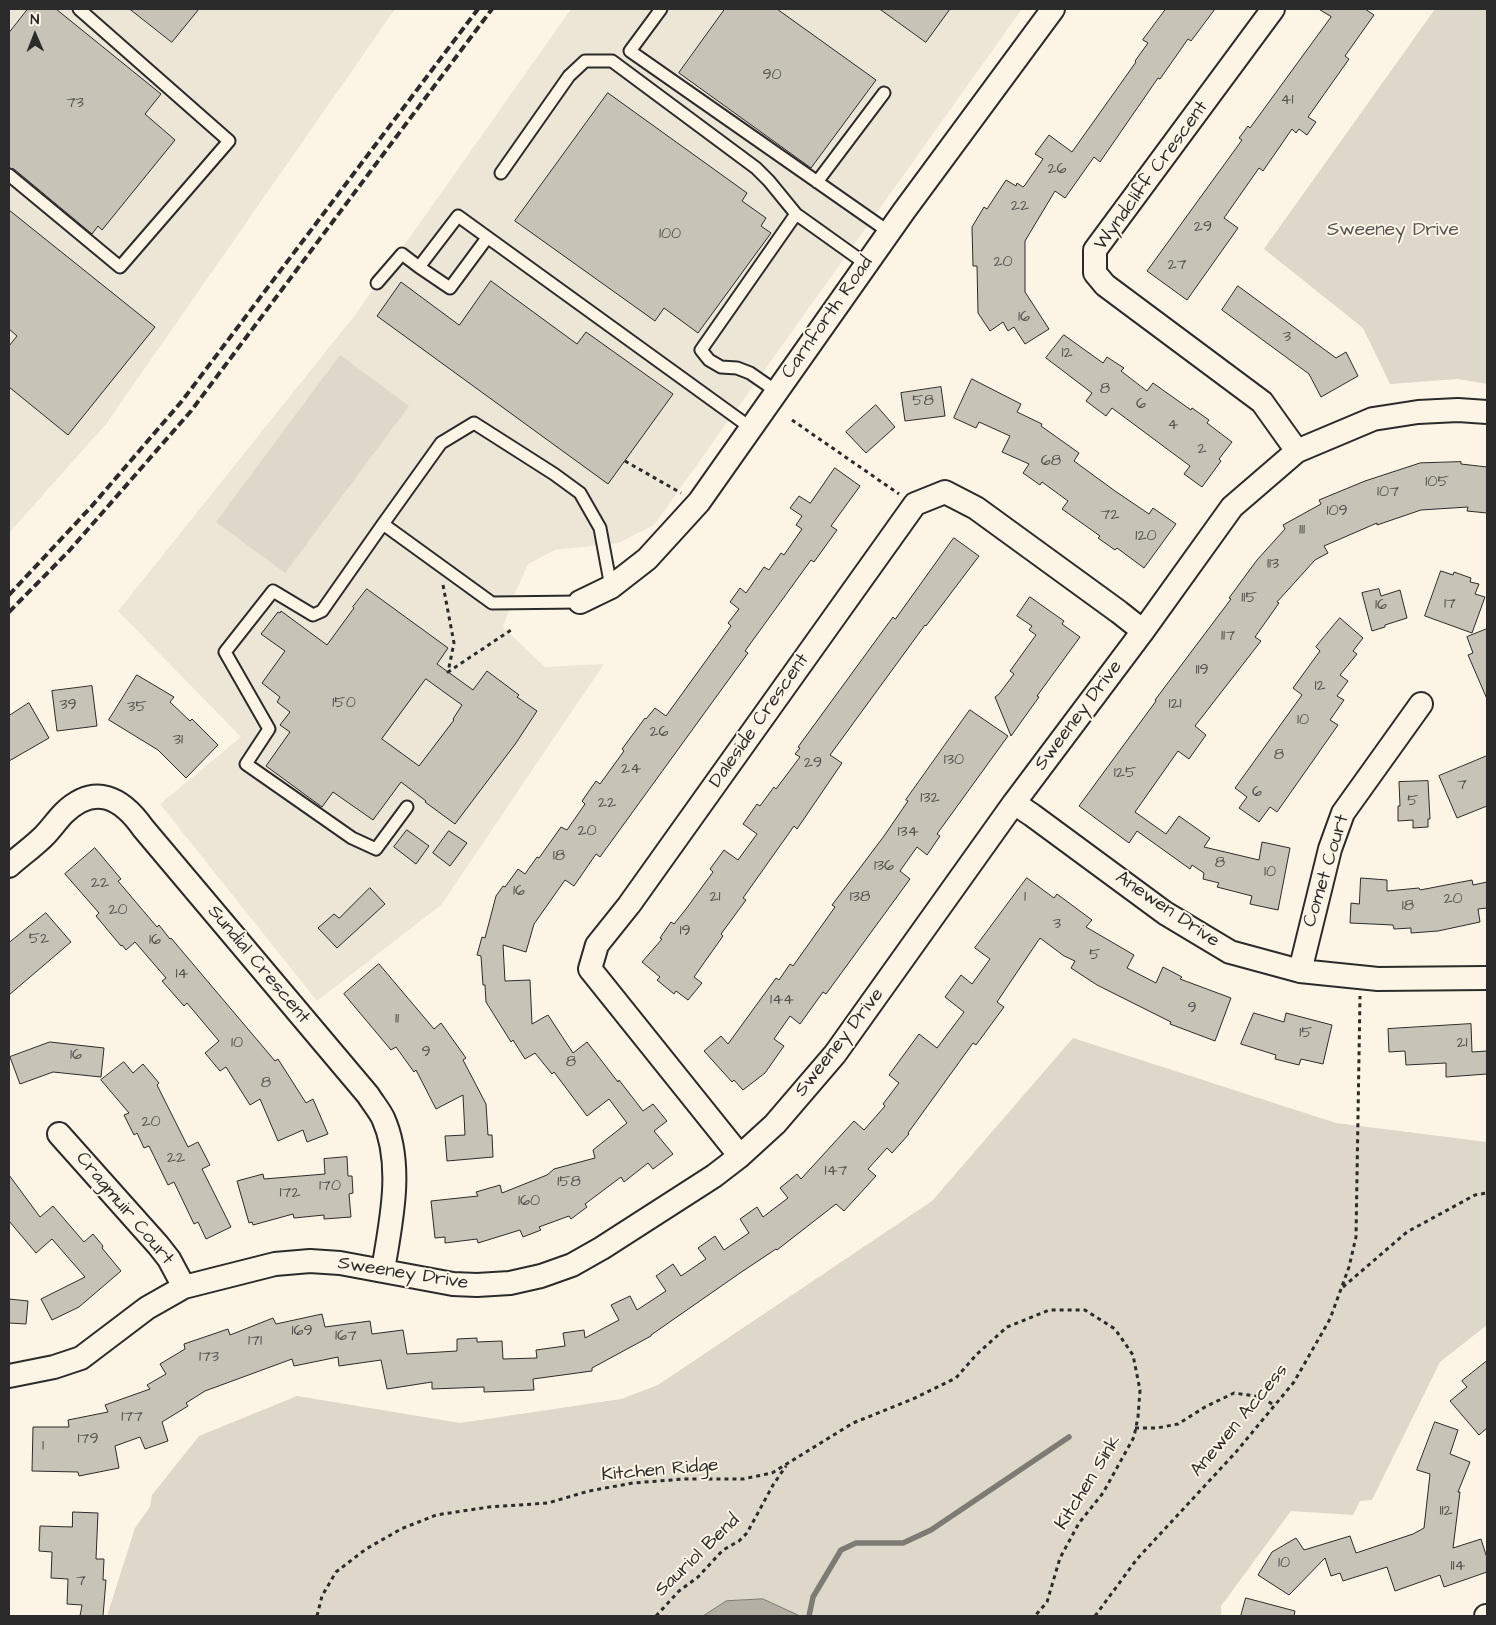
<!DOCTYPE html>
<html>
<head>
<meta charset="utf-8">
<style>
	body { margin:0 }
	#map { position:relative; width:1496px; height:1625px; overflow:hidden; background:#fcf5e5; font-family:"Architects Daughter",sans-serif }
	canvas { display:block }
	.frame { position:absolute; inset:0; border:10px solid #2b2b2b; pointer-events:none }
	.north { position:absolute; left:10px; top:10px; width:50px; height:50px; -webkit-text-stroke:4px #fcf5e5; paint-order:stroke; rotate:359deg; font-size:14px; font-weight:700; line-height:20px; text-align:center; color:#2b2b2b }
	.north::after { content:''; display:block; margin:auto; width:18px; height:22px; background:#2b2b2b; clip-path:polygon(50% 0,100% 100%,50% 72%,0 100%) }
</style>
</head>
<body>
<div id="map">
<canvas width="1496" height="1625"></canvas>
<div class="frame"></div>
<div class="north">N</div>
</div>
<script>
const g = document.querySelector('canvas').getContext('2d');
g.lineJoin = 'round';
function paint(path, color) {
  g.fillStyle = color;
  g.fill(path, 'evenodd');
}
function strokePath(path, color, width, dash) {
  g.strokeStyle = color;
  g.lineWidth = width;
  g.lineCap = dash ? 'butt' : 'round';
  g.setLineDash(dash || []);
  g.stroke(path);
}
function write(font, color, halo, rows, align = 'center') {
  g.font = font + ' "Architects Daughter",sans-serif';
  g.lineWidth = 4;
  g.setLineDash([]);
  g.textBaseline = 'middle';
  g.strokeStyle = halo;
  g.fillStyle = color;
  for (const [text, x, y, turn = 0] of rows) {
    g.save();
    g.translate(x, y);
    g.rotate((+turn || 0) * Math.PI / 180);
    g.textAlign = isNaN(turn) ? turn : align;
    if (halo) g.strokeText(text, 0, 0);
    g.fillText(text, 0, 0);
    g.restore();
  }
}
paint(new Path2D(`
	M 9,9 L 395,9 L 106,424 L 9,533 Z
	M 571,9 L 1022,9 L 654,525 L 618,543 L 555,550 L 528,564 L 516,591 L 503,627 L 545,667 L 604,664 L 441,905 L 317,1001 L 160,804 L 241,737 L 118,611 L 355,315 Z`), '#ece6d7');
paint(new Path2D(`
	M 1435,9 L 1487,9 L 1487,384 L 1458,379 L 1390,384 L 1363,328 L 1264,249 Z
	M 340,355 L 409,406 L 285,573 L 216,522 Z
	M 1073,1038 L 1336,1123 L 1487,1142 L 1487,1325 L 1440,1362 L 1372,1500 L 1360,1501 L 1353,1515 L 1291,1511 L 1221,1606 L 1221,1616 L 107,1616 L 135,1528 L 150,1507 L 152,1495 L 199,1436 L 297,1396 L 460,1423 L 621,1399 L 658,1385 L 932,1201 Z`), '#ded8ca');
const water = new Path2D(`
	M 763,1599 L 800,1616 L 703,1616 L 726,1601 Z`);
paint(water, '#b4b0a5');
strokePath(water, '#7d7b74', 1);
strokePath(new Path2D(`
	M 809,1616 L 813,1597 L 841,1550 L 856,1543 L 903,1543 L 931,1530 L 1069,1437`), '#7d7b74', 5.5);
const building = new Path2D(`
	M 28,9 L 56,9 L 161,94 L 145,114 L 175,140 L 102,230 L 98,226 L 92,234 L 14,169 L 9,168 L 9,33 Z
	M 130,9 L 199,9 L 172,42 Z
	M 725,9 L 777,9 L 876,80 L 811,168 L 679,73 Z
	M 880,9 L 950,9 L 926,42 Z
	M 1166,9 L 1215,9 L 1191,41 L 1188,39 L 1160,79 L 1158,78 L 1100,162 L 1094,157 L 1065,198 L 1055,191 L 1025,241 L 1025,292 L 1049,329 L 1025,344 L 1014,327 L 1008,331 L 1003,322 L 990,331 L 978,313 L 977,266 L 973,266 L 972,227 L 984,207 L 987,209 L 1006,180 L 1016,186 L 1017,183 L 1023,187 L 1025,185 L 1043,159 L 1035,154 L 1049,135 L 1072,152 L 1136,62 L 1135,61 L 1148,43 L 1143,40 Z
	M 1319,9 L 1365,9 L 1374,15 L 1345,56 L 1349,59 L 1308,117 L 1316,122 L 1307,135 L 1299,129 L 1296,133 L 1292,129 L 1263,171 L 1259,168 L 1224,218 L 1238,228 L 1187,300 L 1147,271 L 1242,140 L 1239,138 L 1248,126 L 1250,128 L 1331,17 Z
	M 608,93 L 747,193 L 742,201 L 766,218 L 761,226 L 771,233 L 698,333 L 664,308 L 655,321 L 515,221 Z
	M 9,210 L 155,327 L 68,435 L 9,387 L 9,346 L 17,336 L 9,329 Z
	M 491,281 L 577,344 L 586,332 L 673,394 L 608,484 L 377,316 L 401,282 L 459,325 Z
	M 1238,286 L 1336,358 L 1346,352 L 1358,376 L 1321,397 L 1309,374 L 1222,310 Z
	M 1064,335 L 1103,363 L 1107,357 L 1124,368 L 1121,371 L 1147,391 L 1153,383 L 1191,410 L 1192,408 L 1209,420 L 1207,423 L 1232,442 L 1219,459 L 1221,461 L 1202,487 L 1184,474 L 1190,466 L 1112,408 L 1106,416 L 1086,401 L 1092,393 L 1046,358 Z
	M 972,379 L 1021,404 L 1017,412 L 1042,424 L 1041,426 L 1079,453 L 1074,461 L 1115,491 L 1149,514 L 1153,508 L 1176,524 L 1144,568 L 1117,548 L 1115,550 L 1098,538 L 1100,536 L 1062,509 L 1068,501 L 1042,482 L 1040,485 L 1023,473 L 1029,464 L 1002,452 L 1010,436 L 979,422 L 976,428 L 954,418 Z
	M 941,387 L 945,416 L 905,421 L 901,393 Z
	M 876,405 L 895,427 L 866,453 L 846,432 Z
	M 1461,462 L 1461,464 L 1487,467 L 1487,513 L 1467,511 L 1468,507 L 1421,510 L 1377,525 L 1377,523 L 1324,546 L 1328,553 L 1315,560 L 1277,602 L 1279,603 L 1255,637 L 1261,641 L 1195,726 L 1206,735 L 1189,759 L 1178,751 L 1135,812 L 1166,834 L 1179,816 L 1210,838 L 1204,847 L 1259,860 L 1262,842 L 1290,848 L 1278,910 L 1250,904 L 1252,896 L 1217,887 L 1219,883 L 1203,879 L 1204,873 L 1192,865 L 1190,869 L 1137,831 L 1129,843 L 1079,806 L 1156,701 L 1155,700 L 1231,599 L 1229,598 L 1257,560 L 1285,529 L 1283,525 L 1321,504 L 1319,500 L 1365,481 L 1420,463 Z
	M 835,468 L 860,486 L 831,526 L 837,530 L 814,562 L 811,560 L 745,651 L 748,653 L 600,857 L 596,854 L 574,886 L 565,880 L 534,924 L 526,952 L 503,945 L 505,981 L 530,980 L 532,1024 L 548,1015 L 573,1053 L 587,1042 L 618,1082 L 619,1080 L 643,1111 L 653,1104 L 667,1121 L 654,1131 L 673,1154 L 653,1169 L 648,1163 L 624,1182 L 621,1177 L 585,1204 L 587,1207 L 571,1219 L 569,1216 L 539,1227 L 541,1230 L 523,1237 L 520,1230 L 478,1243 L 477,1239 L 445,1243 L 445,1237 L 435,1238 L 431,1201 L 478,1196 L 476,1192 L 500,1185 L 502,1193 L 547,1175 L 554,1169 L 595,1158 L 593,1150 L 627,1123 L 609,1099 L 587,1116 L 554,1072 L 552,1074 L 535,1053 L 525,1059 L 513,1040 L 511,1042 L 486,1002 L 485,985 L 483,985 L 481,956 L 477,955 L 482,937 L 485,938 L 496,896 L 503,886 L 505,887 L 518,869 L 525,874 L 537,857 L 539,858 L 561,827 L 567,830 L 585,804 L 582,801 L 596,781 L 600,784 L 624,751 L 622,749 L 645,718 L 646,719 L 655,708 L 666,716 L 731,626 L 728,623 L 739,609 L 730,602 L 740,588 L 746,593 L 764,567 L 769,570 L 781,553 L 784,555 L 802,529 L 796,525 L 802,516 L 790,508 L 799,496 L 810,503 Z
	M 954,538 L 979,556 L 926,626 L 925,625 L 830,755 L 842,763 L 797,829 L 794,826 L 743,898 L 746,900 L 721,934 L 723,936 L 694,977 L 702,983 L 688,1000 L 676,991 L 674,994 L 657,980 L 660,977 L 642,962 L 662,939 L 660,938 L 671,922 L 674,924 L 686,909 L 713,872 L 710,869 L 724,850 L 738,860 L 757,834 L 743,824 L 757,804 L 760,806 L 774,787 L 776,789 L 800,757 L 795,754 L 800,748 L 798,747 L 893,617 L 895,619 Z
	M 1441,571 L 1453,575 L 1454,572 L 1471,578 L 1470,582 L 1479,584 L 1475,594 L 1485,597 L 1472,633 L 1425,616 Z
	M 367,589 L 448,648 L 437,664 L 473,690 L 487,671 L 519,695 L 517,697 L 537,711 L 516,743 L 455,824 L 425,802 L 426,801 L 401,782 L 373,820 L 333,792 L 322,807 L 266,766 L 290,732 L 280,725 L 290,712 L 277,702 L 280,697 L 262,683 L 285,651 L 261,634 L 278,612 L 280,613 L 281,611 L 327,645 L 354,608 L 353,607 ZM 426,679 L 462,705 L 453,719 L 454,720 L 419,766 L 382,739 Z
	M 1379,589 L 1381,596 L 1400,590 L 1407,618 L 1385,625 L 1385,627 L 1372,631 L 1362,593 Z
	M 1030,597 L 1064,621 L 1062,624 L 1080,637 L 1037,696 L 1039,697 L 1011,736 L 995,697 L 999,694 L 1014,674 L 1010,671 L 1036,635 L 1029,630 L 1032,626 L 1017,616 Z
	M 1340,618 L 1363,638 L 1353,651 L 1357,654 L 1340,675 L 1348,681 L 1337,696 L 1344,700 L 1330,720 L 1338,725 L 1277,812 L 1270,807 L 1259,822 L 1239,808 L 1247,797 L 1235,788 L 1302,695 L 1293,688 L 1320,651 L 1316,647 Z
	M 1487,629 L 1487,699 L 1468,655 L 1473,653 L 1467,637 Z
	M 137,675 L 174,697 L 170,702 L 190,721 L 192,719 L 218,745 L 186,778 L 158,750 L 109,720 Z
	M 92,686 L 97,726 L 57,731 L 52,691 Z
	M 29,703 L 49,738 L 9,761 L 9,716 Z
	M 970,710 L 1008,736 L 937,834 L 940,836 L 927,855 L 917,847 L 900,871 L 910,879 L 826,994 L 823,992 L 800,1024 L 790,1016 L 774,1039 L 784,1046 L 765,1073 L 743,1090 L 734,1080 L 732,1082 L 704,1051 L 721,1036 L 728,1044 L 776,978 L 779,980 L 790,964 L 793,966 L 835,907 L 832,905 L 884,836 L 908,801 L 906,800 Z
	M 1487,756 L 1487,806 L 1457,818 L 1439,776 Z
	M 1428,781 L 1430,819 L 1428,819 L 1428,827 L 1413,828 L 1413,820 L 1398,821 L 1398,806 L 1400,806 L 1399,782 Z
	M 407,830 L 429,846 L 416,864 L 394,847 Z
	M 449,831 L 467,843 L 450,866 L 433,853 Z
	M 95,848 L 121,879 L 118,881 L 157,927 L 159,925 L 170,939 L 171,938 L 275,1061 L 278,1059 L 306,1103 L 313,1099 L 328,1134 L 307,1142 L 303,1130 L 278,1141 L 260,1099 L 250,1105 L 226,1067 L 220,1071 L 205,1053 L 219,1041 L 187,1003 L 184,1006 L 162,981 L 166,978 L 135,942 L 126,950 L 122,945 L 121,946 L 96,916 L 99,913 L 65,874 Z
	M 1027,878 L 1054,898 L 1057,894 L 1092,920 L 1086,927 L 1134,955 L 1127,968 L 1156,983 L 1163,967 L 1182,977 L 1180,979 L 1231,998 L 1215,1041 L 1170,1024 L 1171,1022 L 1097,985 L 1071,968 L 1075,961 L 1064,956 L 1040,938 L 997,1002 L 1004,1007 L 976,1045 L 973,1043 L 908,1133 L 909,1134 L 892,1153 L 887,1148 L 868,1169 L 876,1176 L 844,1211 L 836,1204 L 777,1250 L 776,1249 L 740,1273 L 651,1335 L 651,1336 L 592,1368 L 592,1371 L 533,1379 L 534,1390 L 484,1392 L 484,1387 L 432,1389 L 432,1382 L 387,1389 L 381,1360 L 339,1366 L 338,1357 L 294,1366 L 292,1359 L 205,1391 L 186,1403 L 188,1406 L 162,1422 L 168,1441 L 145,1449 L 140,1437 L 115,1446 L 119,1468 L 79,1476 L 78,1472 L 32,1471 L 33,1427 L 69,1427 L 68,1420 L 108,1412 L 105,1405 L 150,1389 L 147,1385 L 166,1374 L 160,1364 L 185,1349 L 184,1344 L 228,1329 L 230,1335 L 273,1318 L 276,1324 L 322,1314 L 325,1327 L 370,1321 L 372,1334 L 403,1330 L 407,1354 L 457,1351 L 457,1339 L 477,1338 L 477,1342 L 502,1341 L 503,1359 L 537,1358 L 536,1350 L 565,1346 L 563,1333 L 584,1330 L 585,1338 L 619,1320 L 611,1305 L 630,1296 L 637,1310 L 666,1291 L 656,1276 L 673,1264 L 681,1276 L 706,1259 L 698,1248 L 715,1236 L 724,1250 L 749,1233 L 740,1219 L 757,1207 L 763,1217 L 788,1198 L 780,1188 L 797,1174 L 801,1179 L 854,1121 L 864,1130 L 885,1106 L 883,1104 L 899,1083 L 889,1075 L 919,1034 L 937,1048 L 964,1012 L 945,997 L 961,975 L 972,984 L 990,959 L 975,948 Z
	M 1361,878 L 1387,880 L 1387,891 L 1419,888 L 1420,890 L 1472,880 L 1473,885 L 1487,882 L 1487,908 L 1478,909 L 1480,922 L 1438,931 L 1411,933 L 1411,928 L 1394,929 L 1393,925 L 1350,923 L 1351,903 L 1359,904 Z
	M 370,888 L 385,904 L 337,948 L 318,928 L 334,914 L 339,918 Z
	M 46,913 L 71,942 L 9,995 L 9,943 Z
	M 379,964 L 434,1029 L 441,1023 L 466,1058 L 463,1060 L 486,1104 L 488,1135 L 492,1135 L 493,1157 L 447,1161 L 445,1136 L 465,1135 L 463,1095 L 436,1109 L 416,1070 L 414,1072 L 396,1047 L 391,1050 L 344,994 Z
	M 1254,1013 L 1284,1022 L 1286,1013 L 1332,1025 L 1323,1064 L 1301,1059 L 1299,1065 L 1275,1059 L 1276,1055 L 1241,1044 Z
	M 1471,1024 L 1472,1052 L 1487,1051 L 1487,1074 L 1446,1077 L 1446,1063 L 1406,1065 L 1405,1051 L 1389,1052 L 1388,1029 Z
	M 50,1042 L 104,1048 L 101,1077 L 53,1072 L 20,1084 L 10,1057 Z
	M 124,1062 L 133,1073 L 143,1064 L 159,1083 L 157,1085 L 188,1147 L 198,1142 L 210,1165 L 202,1169 L 231,1227 L 206,1239 L 198,1222 L 194,1224 L 174,1182 L 168,1185 L 149,1146 L 144,1148 L 137,1133 L 134,1135 L 124,1115 L 129,1113 L 101,1080 Z
	M 347,1157 L 348,1176 L 352,1176 L 353,1193 L 349,1194 L 351,1217 L 324,1219 L 324,1215 L 294,1218 L 293,1214 L 253,1225 L 252,1222 L 249,1223 L 237,1181 L 263,1174 L 264,1179 L 325,1174 L 324,1159 Z
	M 9,1175 L 40,1217 L 53,1206 L 84,1242 L 93,1234 L 103,1246 L 102,1248 L 121,1271 L 79,1307 L 52,1320 L 41,1299 L 85,1277 L 52,1239 L 36,1253 L 9,1221 Z
	M 9,1299 L 28,1301 L 26,1324 L 9,1323 Z
	M 1487,1361 L 1487,1428 L 1479,1435 L 1450,1401 L 1467,1387 L 1462,1381 Z
	M 1435,1422 L 1458,1430 L 1450,1454 L 1470,1462 L 1458,1492 L 1460,1492 L 1453,1548 L 1481,1539 L 1487,1558 L 1487,1572 L 1444,1587 L 1440,1575 L 1395,1591 L 1387,1567 L 1343,1581 L 1340,1573 L 1331,1576 L 1325,1558 L 1289,1595 L 1258,1575 L 1272,1552 L 1296,1538 L 1304,1550 L 1350,1536 L 1356,1553 L 1413,1534 L 1424,1528 L 1430,1474 L 1417,1470 Z
	M 73,1512 L 98,1513 L 96,1559 L 104,1559 L 103,1580 L 106,1580 L 103,1616 L 80,1616 L 82,1605 L 67,1604 L 68,1579 L 51,1578 L 52,1552 L 39,1551 L 40,1526 L 72,1527 Z
	M 1246,1598 L 1295,1611 L 1294,1616 L 1241,1616 Z`);
paint(building, '#c8c3b7');
strokePath(building, '#2b2b2b', 1);
const lane = new Path2D(`
	M 661,9 L 630,51 L 889,232
	M 501,173 L 569,76 L 585,61 L 612,61 L 756,168 L 769,181 L 796,214 L 866,264
	M 9,175 L 120,267 L 229,141 L 79,9
	M 817,182 L 884,93
	M 487,238 L 450,288 L 419,267 L 458,216 L 751,428
	M 377,283 L 402,254 L 419,267
	M 776,391 L 750,373 L 737,368 L 721,367 L 709,360 L 701,350 L 796,214
	M 383,524 L 322,611 L 313,615 L 273,591 L 225,652 L 269,729 L 246,764 L 352,838 L 376,849 L 407,807
	M 580,602 L 492,603 L 383,524 L 441,443 L 474,423 L 554,474 L 580,493 L 600,528 L 611,587`);
const street = new Path2D(`
	M 1273,9 L 1095,250 L 1095,273 L 1105,285 L 1262,402 L 1297,451
	M 580,602 L 611,587 L 647,559 L 699,502 L 904,211 L 1053,9
	M 1014,803 L 1032,815 L 1165,913 L 1230,952 L 1300,971 L 1378,979 L 1487,978
	M 9,866 C 20,856 33,847 44,836 C 51,829 57,820 64,813 C 95,783 122,798 143,828 L 368,1095 C 373,1103 379,1110 383,1118 C 404,1164 391,1222 383,1270
	M 1300,971 L 1330,849 L 1343,813 L 1421,704
	M 59,1134 L 158,1245 L 169,1259 L 184,1287
	M 740,1156 L 590,969 L 597,945 L 629,905 L 915,504 L 945,492 L 976,508 L 1119,612 L 1143,631
	M 9,1376 L 54,1367 L 81,1358 L 147,1308 L 184,1287 L 275,1264 L 310,1261 L 340,1263 L 453,1284 L 477,1285 L 510,1283 L 541,1276 L 572,1265 L 602,1248 L 714,1176 L 740,1156 L 775,1124 L 835,1054 L 1014,803 L 1143,631 L 1232,507 L 1297,451 L 1373,419 L 1418,412 L 1458,410 L 1487,412
	M 1486,1616 L 1487,1616`);
strokePath(lane, '#2b2b2b', 15);
strokePath(street, '#2b2b2b', 26);
strokePath(new Path2D(`
	M 792,420 L 899,494
	M 625,461 L 681,493
	M 443,585 L 454,643 L 448,672 L 511,630
	M 1343,1287 L 1407,1232 L 1475,1195 L 1487,1193
	M 1135,1428 L 1157,1428 L 1178,1424 L 1205,1407 L 1234,1393 L 1262,1397 L 1275,1406
	M 317,1616 L 322,1596 L 336,1572 L 366,1549 L 401,1529 L 436,1515 L 489,1507 L 548,1503 L 589,1491 L 633,1483 L 684,1479 L 743,1479 L 772,1473 L 853,1423 L 915,1398 L 956,1378 L 977,1354 L 1007,1327 L 1049,1310 L 1085,1310 L 1115,1329 L 1133,1355 L 1140,1390 L 1138,1417 L 1134,1437 L 1103,1493 L 1079,1523 L 1060,1558 L 1047,1602 L 1035,1616
	M 656,1616 L 679,1591 L 698,1577 L 723,1550 L 739,1541 L 747,1533 L 773,1485 L 786,1466
	M 1095,1616 L 1137,1559 L 1236,1452 L 1294,1382 L 1330,1319 L 1349,1267 L 1356,1237 L 1360,996`), '#2b2b2b', 3, [4, 4]);
strokePath(lane, '#fcf5e5', 11);
strokePath(street, '#fcf5e5', 22);
strokePath(new Path2D(`
	M 9,595 L 91,507 L 182,401 L 478,9
	M 9,612 L 69,551 L 191,411 L 492,9`), '#2b2b2b', 4, [8, 4]);
write('16px', '#52514e', null, [
	["90",772,76],
	["41",1287,101],
	["73",75,104],
	["26",1057,170],
	["22",1020,207],
	["29",1203,228],
	["100",670,235],
	["20",1003,263],
	["27",1177,266],
	["16",1024,318],
	["3",1287,338],
	["12",1067,354],
	["8",1105,390],
	["58",923,402],
	["6",1141,405],
	["4",1173,426],
	["2",1202,450],
	["68",1051,462],
	["105",1437,483],
	["107",1388,493],
	["109",1337,512],
	["72",1110,516],
	["111",1302,531],
	["120",1146,537],
	["113",1273,565],
	["115",1249,599],
	["17",1450,605],
	["16",1381,606],
	["117",1228,637],
	["119",1202,671],
	["12",1320,687],
	["150",344,704],
	["121",1175,705],
	["39",68,706],
	["35",137,708],
	["10",1303,721],
	["26",659,733],
	["31",178,741],
	["8",1279,756],
	["130",954,761],
	["29",813,764],
	["24",631,770],
	["125",1125,774],
	["7",1462,786],
	["6",1257,793],
	["132",930,799],
	["5",1413,802],
	["22",607,804],
	["20",587,832],
	["134",908,833],
	["18",559,857],
	["8",1220,864],
	["136",884,867],
	["10",1270,873],
	["22",100,884],
	["16",519,892],
	["21",715,898],
	["138",860,898],
	["1",1025,898],
	["20",1453,900],
	["18",1408,907],
	["20",118,911],
	["3",1057,925],
	["19",685,932],
	["52",39,940],
	["16",155,941],
	["5",1095,956],
	["14",182,975],
	["144",782,1001],
	["9",1192,1009],
	["11",397,1020],
	["15",1306,1034],
	["10",237,1044],
	["21",1462,1044],
	["9",426,1053],
	["16",76,1056],
	["8",571,1063],
	["8",266,1084],
	["20",151,1123],
	["22",176,1159],
	["147",836,1172],
	["158",569,1183],
	["170",330,1187],
	["172",290,1194],
	["160",529,1202],
	["169",302,1332],
	["167",346,1337],
	["171",255,1342],
	["173",209,1358],
	["177",132,1418],
	["179",88,1440],
	["1",43,1447],
	["112",1446,1512],
	["10",1284,1564],
	["114",1458,1567],
	["7",81,1582]
]);
write('19px', '#2b2b2b', '#fcf5e5', [
	["Wyndcliff Crescent",1152,176,-54],
	["Carnforth Road",828,318,-55],
	["Sweeney Drive",1079,716,-53],
	["Daleside Crescent",760,721,-55],
	["Comet Court",1327,871,-73],
	["Anewen Drive",1167,910,34],
	["Sundial Crescent",258,965,50],
	["Sweeney Drive",840,1043,-52],
	["Cragmuir Court",124,1209,50],
	["Sweeney Drive",403,1274,9],
	["Anewen Access",1240,1421,-50],
	["Kitchen Ridge",660,1471,-5],
	["Kitchen Sink",1089,1483,-58],
	["Sauriol Bend",698,1556,-44]
]);
write('19px', '#585653', '#fcf5e5', [
	["Sweeney Drive",1393,231]
]);
</script>
</body>
</html>
